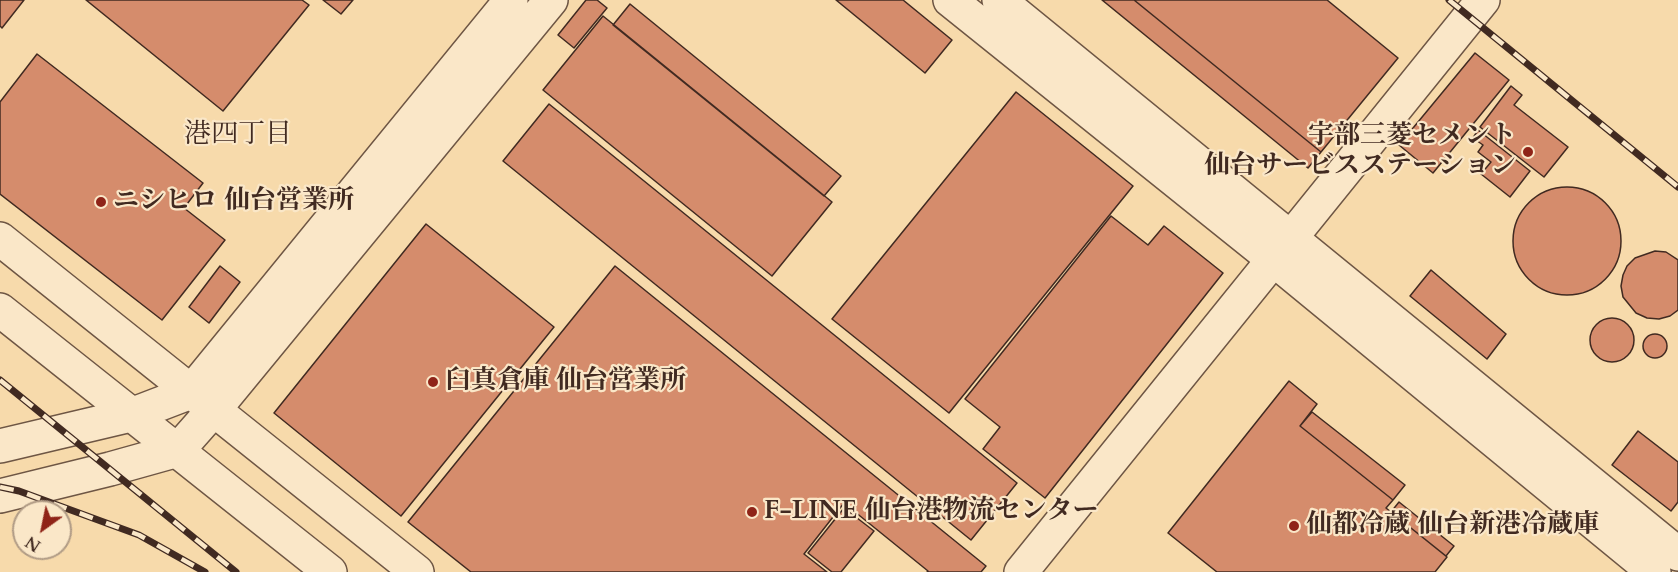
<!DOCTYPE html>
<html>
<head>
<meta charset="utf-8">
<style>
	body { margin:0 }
	#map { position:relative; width:1678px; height:572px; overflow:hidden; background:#f7daab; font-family:Cardo,serif }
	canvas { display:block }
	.north { position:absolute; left:12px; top:500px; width:60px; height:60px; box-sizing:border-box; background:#fae7c8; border:2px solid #b09b85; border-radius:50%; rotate:213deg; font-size:16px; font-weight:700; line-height:24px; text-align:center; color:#412a21 }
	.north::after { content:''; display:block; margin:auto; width:21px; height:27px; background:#8f2418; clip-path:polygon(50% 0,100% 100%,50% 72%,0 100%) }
</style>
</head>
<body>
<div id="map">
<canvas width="1678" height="572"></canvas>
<div class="north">N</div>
</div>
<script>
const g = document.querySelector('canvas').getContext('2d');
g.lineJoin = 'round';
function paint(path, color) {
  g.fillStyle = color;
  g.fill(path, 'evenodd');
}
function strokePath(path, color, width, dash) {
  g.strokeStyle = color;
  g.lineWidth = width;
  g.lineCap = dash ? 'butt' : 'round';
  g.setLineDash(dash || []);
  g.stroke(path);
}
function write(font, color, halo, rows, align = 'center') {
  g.font = font + ' Cardo,"Noto Serif JP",serif';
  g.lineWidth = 4.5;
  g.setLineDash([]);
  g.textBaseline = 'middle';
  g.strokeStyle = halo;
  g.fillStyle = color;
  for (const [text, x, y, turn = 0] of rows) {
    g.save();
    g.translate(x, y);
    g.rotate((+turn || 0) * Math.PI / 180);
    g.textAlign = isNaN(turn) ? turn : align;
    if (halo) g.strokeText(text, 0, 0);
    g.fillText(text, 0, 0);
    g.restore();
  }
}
const building = new Path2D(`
	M 0,0 L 24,0 L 2,28 L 0,26 Z
	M 86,0 L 302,0 L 309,5 L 223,111 Z
	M 323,0 L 353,0 L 341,14 Z
	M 586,0 L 597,0 L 607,8 L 574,48 L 558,35 Z
	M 836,0 L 903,0 L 952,40 L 925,73 Z
	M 1102,0 L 1134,0 L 1321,152 L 1308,168 Z
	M 1134,0 L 1327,0 L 1398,58 L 1321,152 Z
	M 630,4 L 841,176 L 824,196 L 613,25 Z
	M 603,16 L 832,202 L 772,276 L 543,90 Z
	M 1475,53 L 1509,80 L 1433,173 L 1399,145 Z
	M 37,54 L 203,183 L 184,208 L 225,240 L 162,320 L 0,194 L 0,102 Z
	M 1511,86 L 1522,95 L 1514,105 L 1568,147 L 1544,177 L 1480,127 Z
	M 1016,92 L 1133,186 L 949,413 L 832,319 Z
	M 549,104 L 1017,483 L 971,540 L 503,161 Z
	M 1478,130 L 1530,171 L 1510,197 L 1481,174 L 1491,162 L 1478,152 L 1483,145 L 1473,138 Z
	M1513 241a54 54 0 1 1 108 0a54 54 0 1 1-108 0Z
	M 1111,216 L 1148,245 L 1164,226 L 1223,273 L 1045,498 L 983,449 L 1000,427 L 965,399 Z
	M 426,224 L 554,327 L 401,516 L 274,413 Z
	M 1655,251 L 1666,252 L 1678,260 L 1678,310 L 1670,316 L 1659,319 L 1647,318 L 1636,313 L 1623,297 L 1621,286 L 1623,275 L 1627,266 L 1635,258 Z
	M 220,266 L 240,282 L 209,323 L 189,307 Z
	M 615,266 L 986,566 L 981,572 L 927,572 L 928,571 L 844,503 L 804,554 L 827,572 L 471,572 L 408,522 Z
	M 1431,270 L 1506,334 L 1487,359 L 1410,296 Z
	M1590 340a22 22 0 1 1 44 0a22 22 0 1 1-44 0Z
	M1643 346a12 12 0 1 1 24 0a12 12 0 1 1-24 0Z
	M 1289,381 L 1317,404 L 1300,426 L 1393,500 L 1386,508 L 1447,557 L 1435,572 L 1217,572 L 1168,533 Z
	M 1312,412 L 1405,485 L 1393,500 L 1300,426 Z
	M 1638,431 L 1678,462 L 1678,502 L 1671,511 L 1612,465 Z
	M 1399,502 L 1454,546 L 1446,556 L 1391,512 Z
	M 844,508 L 874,531 L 841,572 L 832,572 L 808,553 Z`);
paint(building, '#d58c6c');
strokePath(building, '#412a21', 1.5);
const minor = new Path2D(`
	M 950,0 L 1274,260 L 1654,572
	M 999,0 L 1678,554
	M 0,239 L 417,572
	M 0,310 L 330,572
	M 0,446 L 131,415 L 191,392 L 511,0
	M 0,496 L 110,469 L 178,450 L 223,399 L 551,0
	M 1021,572 L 1483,0`);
strokePath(minor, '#6e5644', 36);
strokePath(minor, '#fae7c8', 33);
const rail = new Path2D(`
	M 1449,0 L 1678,187
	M 0,380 L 236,572
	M 0,487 L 19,491 L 139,535 L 205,572`);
strokePath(rail, '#412a21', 7);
strokePath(rail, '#fae7c8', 4.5, [14]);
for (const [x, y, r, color] of [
	[1528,152,6,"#8f2418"],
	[101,202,6,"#8f2418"],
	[433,382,6,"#8f2418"],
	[752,512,6,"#8f2418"],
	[1294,526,6,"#8f2418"]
]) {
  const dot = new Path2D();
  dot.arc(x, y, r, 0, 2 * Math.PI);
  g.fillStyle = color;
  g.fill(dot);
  strokePath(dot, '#fae7c8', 2);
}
write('bold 26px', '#412a21', '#fae7c8', [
	["宇部三菱セメント",1516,137,"right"],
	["仙台サービスステーション",1516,167,"right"],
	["ニシヒロ 仙台営業所",113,202],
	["臼真倉庫 仙台営業所",445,382],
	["F-LINE 仙台港物流センター",764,512],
	["仙都冷蔵 仙台新港冷蔵庫",1306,526]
], 'left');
write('27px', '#412a21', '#fae7c8', [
	["港四丁目",238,136]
]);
</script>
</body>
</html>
